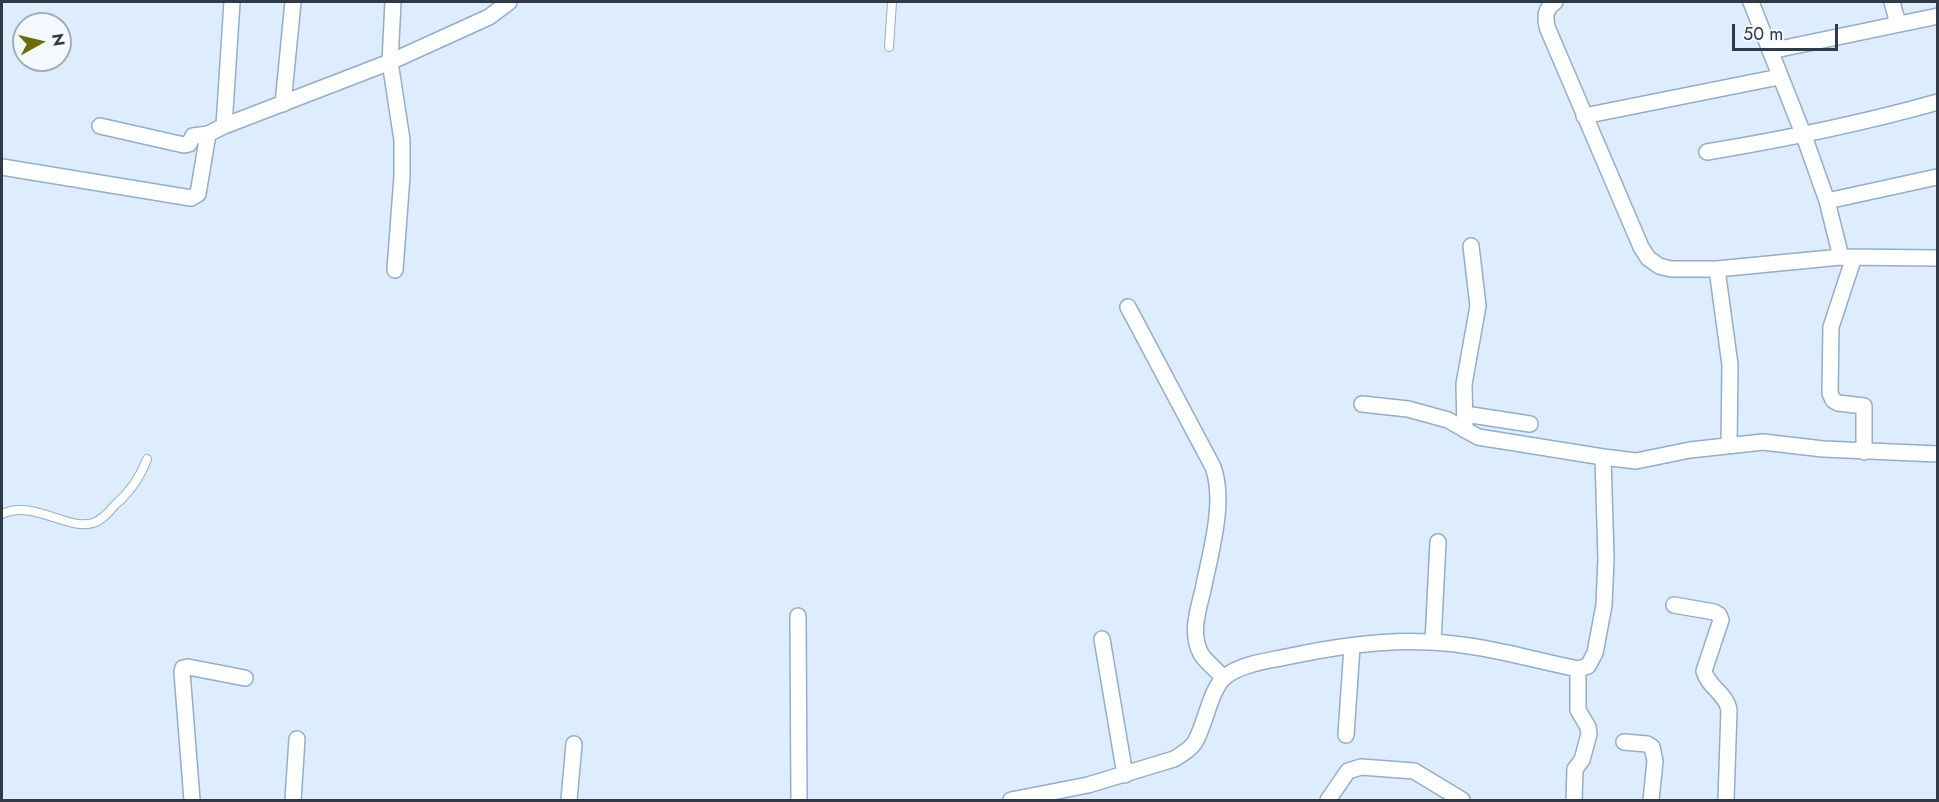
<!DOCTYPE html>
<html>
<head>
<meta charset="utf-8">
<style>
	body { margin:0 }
	#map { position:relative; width:1939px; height:802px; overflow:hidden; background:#ddedfe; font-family:Jost,sans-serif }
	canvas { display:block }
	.frame { position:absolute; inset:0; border:3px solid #303a46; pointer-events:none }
	.north { position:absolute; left:12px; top:12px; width:60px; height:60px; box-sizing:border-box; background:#f4f9ff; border:2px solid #a6adb5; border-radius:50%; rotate:82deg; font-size:16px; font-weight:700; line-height:24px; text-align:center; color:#303a46 }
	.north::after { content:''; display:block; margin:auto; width:21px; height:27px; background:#6c6c0b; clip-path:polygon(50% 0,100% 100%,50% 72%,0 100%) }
	.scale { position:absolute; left:1732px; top:24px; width:106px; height:27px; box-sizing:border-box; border:3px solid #303a46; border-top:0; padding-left:8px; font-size:18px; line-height:21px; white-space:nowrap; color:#303a46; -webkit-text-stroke:4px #f4f9ff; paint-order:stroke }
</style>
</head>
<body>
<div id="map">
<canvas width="1939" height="802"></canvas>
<div class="frame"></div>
<div class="north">N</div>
<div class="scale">50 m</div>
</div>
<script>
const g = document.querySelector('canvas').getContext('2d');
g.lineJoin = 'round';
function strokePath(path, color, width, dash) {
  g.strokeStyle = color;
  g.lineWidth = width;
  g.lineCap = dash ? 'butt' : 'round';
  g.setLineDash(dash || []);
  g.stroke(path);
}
const lane = new Path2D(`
	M 889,47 L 892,2
	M 2,514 C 32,499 68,531 93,523 C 102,520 109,512 115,505 C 130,492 140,478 147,459`);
const street = new Path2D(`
	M 393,2 L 390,62 L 402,140 L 402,176 L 395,270
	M 1555,2 C 1545,9 1545,16 1547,27 L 1641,247 L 1648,258 L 1659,266 L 1671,269 L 1717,269 L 1841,257 L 1938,258
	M 1751,2 L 1804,136 L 1827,201 L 1841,257
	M 1892,2 L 1898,24
	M 1770,51 L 1938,16
	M 283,104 L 293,2
	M 1584,116 L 1779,77
	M 100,126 L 184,145 L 189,144 L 193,136 L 208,134
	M 224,126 L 232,2
	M 1707,152 C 1786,139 1860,124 1938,102
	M 2,167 L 191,198 L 198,194 L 208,134 L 224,126 L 390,62 L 489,17 L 509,2
	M 1827,201 L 1937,177
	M 1854,257 L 1831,327 L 1830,393 L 1833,400 L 1838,403 L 1864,406 L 1864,452
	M 1717,269 L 1730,365 L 1729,445
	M 1128,307 L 1213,467 C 1226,502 1210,554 1203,590 C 1198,610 1190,634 1201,654 C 1206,662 1217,670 1223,678
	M 1362,404 L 1408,409 L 1448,420 L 1478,437 L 1603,457
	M 1465,414 L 1530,424
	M 1465,430 L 1464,384 L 1478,306 L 1471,246
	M 1674,605 L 1714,612 L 1719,615 L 1721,620 L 1704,671 C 1708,687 1726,693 1729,710 L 1726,800
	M 798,616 L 799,800
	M 1102,639 L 1125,775
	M 1433,642 L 1438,542
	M 1346,735 L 1352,647
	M 1624,742 L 1647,744 L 1652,747 L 1655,761 L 1651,800
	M 192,800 L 182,672 L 183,668 L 188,667 L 245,678
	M 293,800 L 297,739
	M 569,800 L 574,744
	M 1011,800 L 1088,785 L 1174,759 C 1182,754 1190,750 1195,742 C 1206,724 1210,688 1226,676 C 1242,664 1267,661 1286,657 C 1332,647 1383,639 1430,642 C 1480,644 1529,659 1578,669 L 1588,666 L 1595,653 L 1604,605 L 1606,559 L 1603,457 L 1636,461 L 1690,450 L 1763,442 L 1823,449 L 1938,454
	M 1328,800 L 1348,771 L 1361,767 L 1414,771 L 1462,800
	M 1574,800 L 1575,769 L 1582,760 L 1589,734 L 1588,727 L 1578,710 L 1578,669`);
strokePath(lane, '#94adc8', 10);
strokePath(street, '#94adc8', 18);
strokePath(lane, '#fff', 8);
strokePath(street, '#fff', 15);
</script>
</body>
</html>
